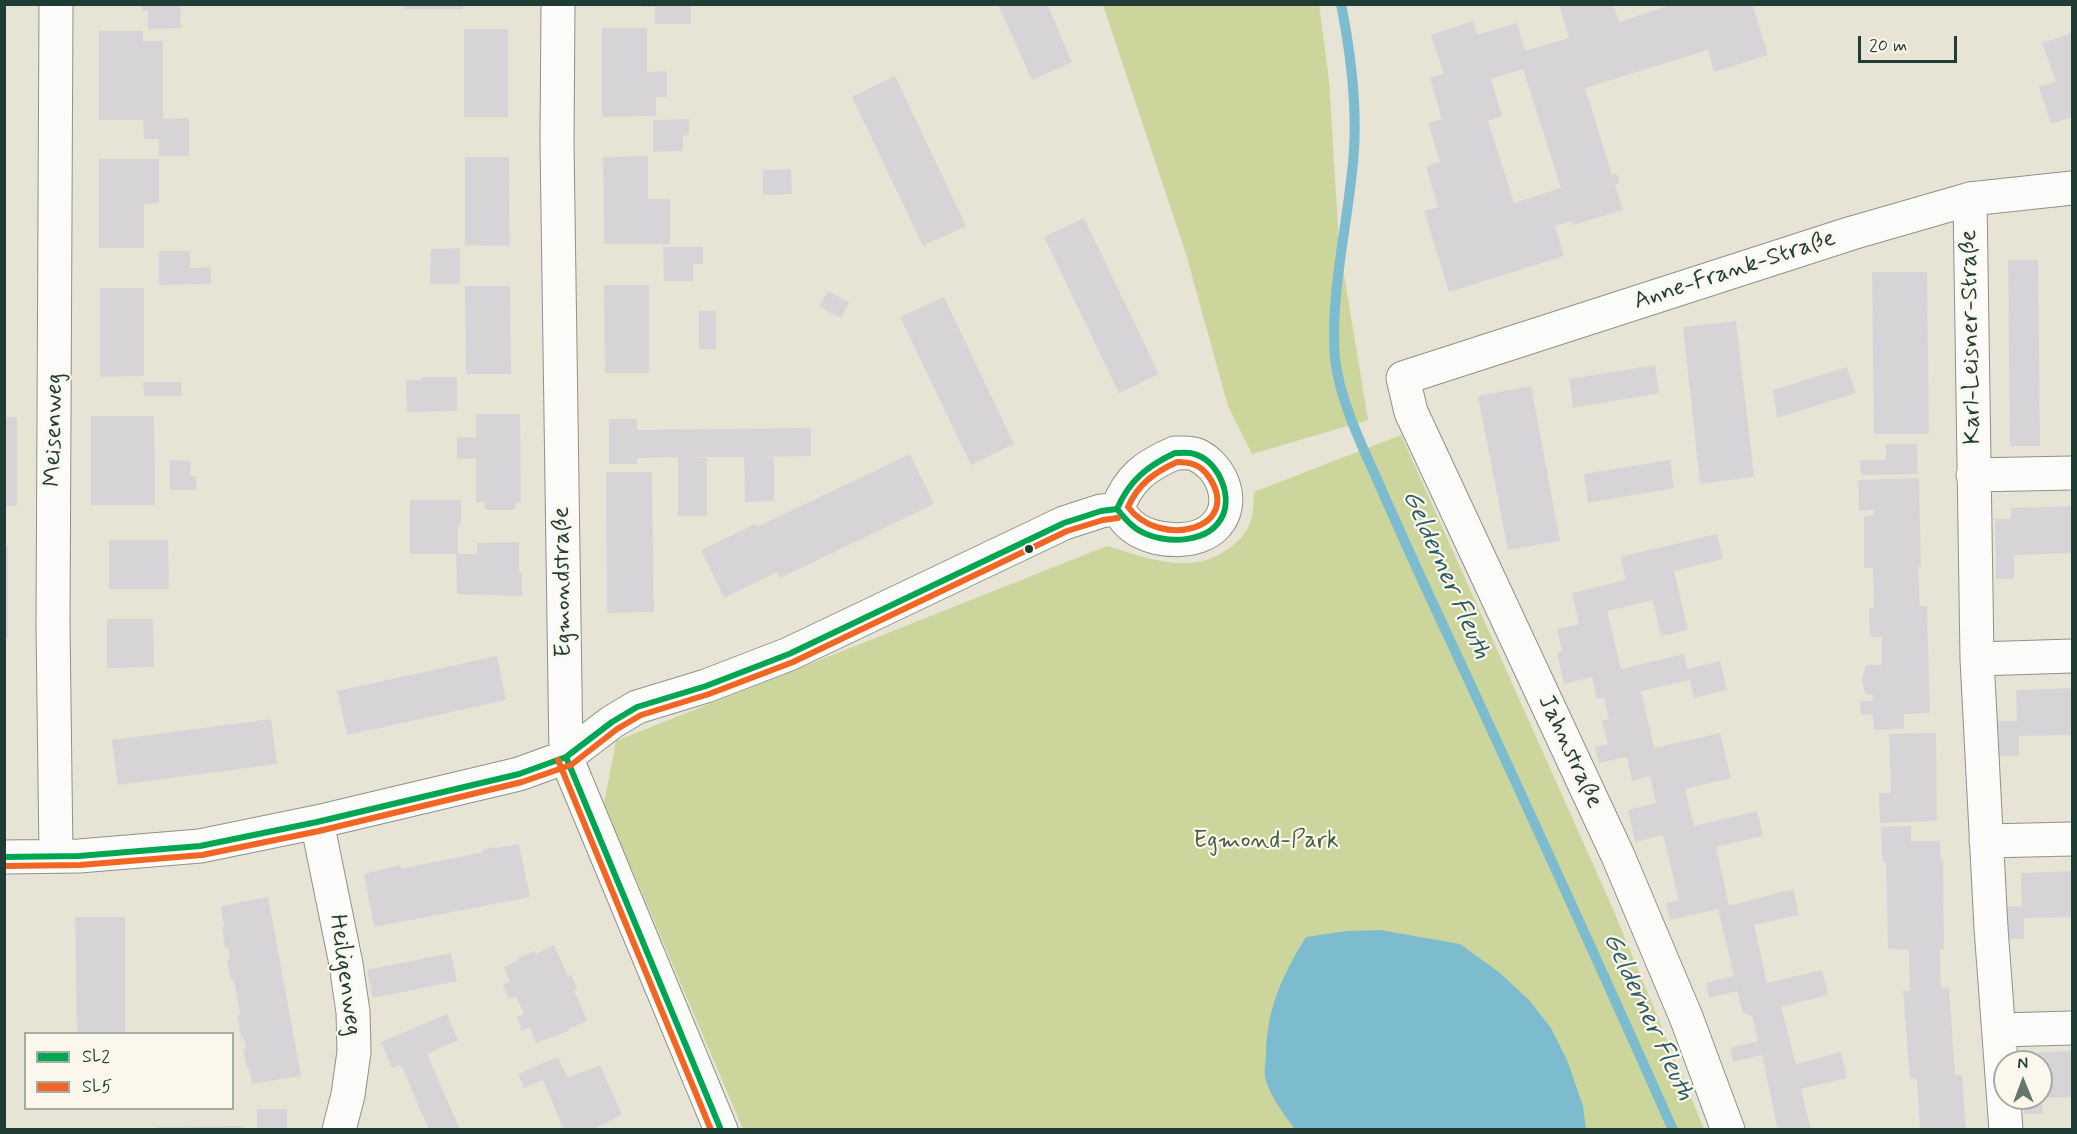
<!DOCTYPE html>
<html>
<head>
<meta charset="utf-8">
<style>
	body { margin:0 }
	#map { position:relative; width:2077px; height:1134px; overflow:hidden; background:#e7e4d5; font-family:Mynerve,sans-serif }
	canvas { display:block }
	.frame { position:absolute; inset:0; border:6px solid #1f3d34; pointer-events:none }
	.legend { position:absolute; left:24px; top:1032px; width:210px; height:78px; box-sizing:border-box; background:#fbf7ec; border:2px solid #a3ada2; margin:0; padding:8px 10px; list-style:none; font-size:18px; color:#1f3d34 }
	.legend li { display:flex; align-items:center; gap:12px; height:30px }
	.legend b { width:30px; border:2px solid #a3ada2 }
	.north { position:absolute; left:1993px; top:1050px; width:60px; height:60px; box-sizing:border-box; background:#fbf7ec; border:2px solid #a3ada2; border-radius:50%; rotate:359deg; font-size:16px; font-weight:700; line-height:24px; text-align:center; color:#1f3d34 }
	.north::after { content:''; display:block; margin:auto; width:21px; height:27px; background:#65776c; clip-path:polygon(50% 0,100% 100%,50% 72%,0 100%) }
	.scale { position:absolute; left:1858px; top:36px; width:99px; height:27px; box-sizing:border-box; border:3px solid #1f3d34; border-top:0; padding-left:8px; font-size:18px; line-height:21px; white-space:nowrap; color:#1f3d34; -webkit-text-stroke:4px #fbf7ec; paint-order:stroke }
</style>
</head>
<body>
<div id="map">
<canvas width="2077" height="1134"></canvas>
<div class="frame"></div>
<ul class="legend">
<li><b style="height:8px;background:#00a651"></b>SL2</li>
<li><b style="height:8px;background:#f26522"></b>SL5</li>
</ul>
<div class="north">N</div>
<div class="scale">20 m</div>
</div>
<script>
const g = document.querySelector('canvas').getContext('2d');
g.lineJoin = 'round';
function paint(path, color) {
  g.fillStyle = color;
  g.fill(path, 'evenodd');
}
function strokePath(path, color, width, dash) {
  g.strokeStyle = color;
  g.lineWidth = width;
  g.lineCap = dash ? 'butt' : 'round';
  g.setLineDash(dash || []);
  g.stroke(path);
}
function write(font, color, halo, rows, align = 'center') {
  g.font = font + ' Mynerve,sans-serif';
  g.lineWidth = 4.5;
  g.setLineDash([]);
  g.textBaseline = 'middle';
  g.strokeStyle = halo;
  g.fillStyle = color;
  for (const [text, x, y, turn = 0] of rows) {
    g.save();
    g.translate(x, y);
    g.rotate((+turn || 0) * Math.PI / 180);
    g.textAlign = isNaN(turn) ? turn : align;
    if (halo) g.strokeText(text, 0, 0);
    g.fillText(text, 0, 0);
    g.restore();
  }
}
paint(new Path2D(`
	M 1103,5 L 1319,5 L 1329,80 L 1339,244 L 1368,420 L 1252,454 L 1228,406 L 1186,254 Z
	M 1401,435 L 1613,909 L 1704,1129 L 743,1129 L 604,804 L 616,741 L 1107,546 C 1147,558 1191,576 1228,549 C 1238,542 1248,532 1251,520 C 1254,512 1253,501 1254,492 Z`), '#ccd59b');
paint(new Path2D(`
	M 1380,930 L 1460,944 L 1500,973 L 1529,1000 L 1551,1028 L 1567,1060 L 1583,1106 L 1586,1129 L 1295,1129 C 1286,1118 1267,1091 1265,1077 C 1264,1070 1266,1061 1266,1054 C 1267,1008 1282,976 1306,937 L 1347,931 Z`), '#7dbbcf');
strokePath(new Path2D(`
	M 1341,4 C 1352,59 1359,116 1352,172 C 1346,231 1330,299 1335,358 C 1339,397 1360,442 1376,477 C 1398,527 1420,576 1443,625 C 1521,793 1598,961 1673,1130`), '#7dbbcf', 10);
paint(new Path2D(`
	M 142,4 L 180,4 L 181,28 L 148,29 L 148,11 L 142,11 Z
	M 404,4 L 463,4 L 463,9 L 404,9 Z
	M 643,4 L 691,4 L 691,24 L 655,24 L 655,7 L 643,7 Z
	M 998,4 L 1047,4 L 1072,62 L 1032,80 Z
	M 1559,4 L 1613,4 L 1619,22 L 1674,4 L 1752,4 L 1768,55 L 1714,72 L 1708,50 L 1585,88 L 1612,175 L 1617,174 L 1620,183 L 1615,185 L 1623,210 L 1573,225 L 1572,221 L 1555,226 L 1564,256 L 1449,292 L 1424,211 L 1438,207 L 1426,166 L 1440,162 L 1428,123 L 1442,119 L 1430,78 L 1444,74 L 1431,35 L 1473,21 L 1477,35 L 1517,23 L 1525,51 L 1569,38 ZM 1523,69 L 1561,188 L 1514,203 L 1488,121 L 1502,116 L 1491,79 Z
	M 602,28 L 647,28 L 647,72 L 667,71 L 667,97 L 656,97 L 656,116 L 602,117 Z
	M 464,29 L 508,29 L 508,117 L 464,117 Z
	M 99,31 L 143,31 L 143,41 L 163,41 L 163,119 L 189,118 L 189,156 L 159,156 L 159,139 L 144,139 L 143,120 L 99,120 Z
	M 2072,33 L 2072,117 L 2051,124 L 2039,87 L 2056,82 L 2042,43 Z
	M 895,76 L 966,226 L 923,246 L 852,97 Z
	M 689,119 L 689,135 L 683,136 L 683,151 L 653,152 L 653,120 Z
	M 648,156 L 648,199 L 670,199 L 670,244 L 604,244 L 603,157 Z
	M 465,157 L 509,157 L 510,246 L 465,245 Z
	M 99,159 L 159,159 L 159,203 L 144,204 L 144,248 L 99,248 Z
	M 791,169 L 792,194 L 763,195 L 763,170 Z
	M 1084,218 L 1159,374 L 1119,393 L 1044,237 Z
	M 663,247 L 703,247 L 703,264 L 693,264 L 693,281 L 664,281 Z
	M 460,248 L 460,284 L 430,284 L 431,249 Z
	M 159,251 L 190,251 L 190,268 L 211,267 L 211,284 L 159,285 Z
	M 2008,260 L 2038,260 L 2040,446 L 2010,446 Z
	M 1872,272 L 1927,272 L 1929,434 L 1874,434 Z
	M 604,285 L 649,285 L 649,373 L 605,373 Z
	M 465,286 L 510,286 L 511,374 L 466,374 Z
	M 100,288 L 144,288 L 144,376 L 100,377 Z
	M 828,291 L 849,302 L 841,318 L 819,306 Z
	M 944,297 L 1014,444 L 971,465 L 900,317 Z
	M 699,311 L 716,311 L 716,349 L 699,349 Z
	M 1736,321 L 1754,477 L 1700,484 L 1683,327 Z
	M 1655,365 L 1659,393 L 1573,408 L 1569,379 Z
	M 1847,367 L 1856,393 L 1777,418 L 1773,390 Z
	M 422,377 L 457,377 L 457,411 L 407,412 L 406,380 L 421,380 Z
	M 143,382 L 182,382 L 181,396 L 144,396 Z
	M 1531,386 L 1560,541 L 1508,550 L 1478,396 Z
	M 476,414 L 520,414 L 521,503 L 515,502 L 515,510 L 485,510 L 485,502 L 476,502 L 476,458 L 457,459 L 457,437 L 476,438 Z
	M 91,416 L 154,416 L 155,505 L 91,505 Z
	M 4,417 L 17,417 L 17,506 L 4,506 Z
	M 609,419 L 637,419 L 637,430 L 811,428 L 811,456 L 767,457 L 774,458 L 774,501 L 745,502 L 744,457 L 691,457 L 707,458 L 707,516 L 678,516 L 678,457 L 637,458 L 637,464 L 609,464 Z
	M 1886,444 L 1917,444 L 1918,474 L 1861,475 L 1860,460 L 1886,460 Z
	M 910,454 L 934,504 L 780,578 L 777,572 L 724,598 L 701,550 L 755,524 L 757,527 Z
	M 170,460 L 191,461 L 190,476 L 196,476 L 197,490 L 170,490 Z
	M 1670,460 L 1674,488 L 1588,503 L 1584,474 Z
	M 606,472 L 652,472 L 654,612 L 607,613 Z
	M 1919,478 L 1921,567 L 1918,567 L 1920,606 L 1927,606 L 1930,713 L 1904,714 L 1904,729 L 1874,730 L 1873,714 L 1861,715 L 1860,701 L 1873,701 L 1873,695 L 1867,695 L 1864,690 L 1862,680 L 1866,665 L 1882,665 L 1882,637 L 1870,637 L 1869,608 L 1874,608 L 1873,568 L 1864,568 L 1864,516 L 1874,515 L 1874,510 L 1859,511 L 1858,480 Z
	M 410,500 L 461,500 L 461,525 L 458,525 L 458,554 L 477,554 L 477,543 L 519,542 L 519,573 L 522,572 L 522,596 L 457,594 L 456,554 L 410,554 Z
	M 2072,506 L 2072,553 L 2014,555 L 2014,579 L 1996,579 L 1995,519 L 2011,519 L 2011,508 Z
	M 1717,534 L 1723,559 L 1674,571 L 1688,630 L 1661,636 L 1653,600 L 1607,611 L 1621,669 L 1684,654 L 1687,669 L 1720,661 L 1727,690 L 1694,698 L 1690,680 L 1641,691 L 1654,748 L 1720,733 L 1731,778 L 1685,789 L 1694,826 L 1757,811 L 1763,836 L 1716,847 L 1729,906 L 1793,889 L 1799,915 L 1754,925 L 1767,983 L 1822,970 L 1828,995 L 1781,1007 L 1796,1064 L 1841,1052 L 1847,1078 L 1801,1089 L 1811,1130 L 1778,1130 L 1762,1055 L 1733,1062 L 1730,1048 L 1758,1041 L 1752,1016 L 1743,1013 L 1737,991 L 1709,998 L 1706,983 L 1734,976 L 1718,909 L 1670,920 L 1666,903 L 1679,900 L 1663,835 L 1635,842 L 1628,810 L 1656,803 L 1650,776 L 1632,781 L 1627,757 L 1599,763 L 1595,747 L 1608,744 L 1602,721 L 1609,719 L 1604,698 L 1597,699 L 1592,677 L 1564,684 L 1557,653 L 1562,651 L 1557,629 L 1579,624 L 1572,593 L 1626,580 L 1620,557 Z
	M 109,540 L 168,540 L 169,589 L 109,589 Z
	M 4,546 L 8,546 L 8,638 L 4,638 Z
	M 107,619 L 153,619 L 154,667 L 107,668 Z
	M 497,656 L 506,700 L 347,735 L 337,691 Z
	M 2072,688 L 2072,735 L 2019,736 L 2019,756 L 1998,756 L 1997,721 L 2017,721 L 2016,690 Z
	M 271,719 L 277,764 L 118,785 L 112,740 Z
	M 1936,733 L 1937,821 L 1880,823 L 1879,793 L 1891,793 L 1889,734 Z
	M 1911,826 L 1911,841 L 1940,841 L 1941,860 L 1943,860 L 1944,949 L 1940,949 L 1941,988 L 1949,987 L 1955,1075 L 1962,1075 L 1966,1130 L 1920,1130 L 1917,1078 L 1910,1079 L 1903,991 L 1910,990 L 1909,950 L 1888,949 L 1886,862 L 1883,862 L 1882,856 L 1881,827 Z
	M 519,844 L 530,897 L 374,927 L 364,874 L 400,865 L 401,869 L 483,852 L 482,850 L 496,847 L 496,848 Z
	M 2072,871 L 2072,917 L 2024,918 L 2024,939 L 2007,939 L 2006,907 L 2022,906 L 2021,873 Z
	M 268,897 L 301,1076 L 252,1084 L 249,1069 L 247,1069 L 243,1049 L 246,1049 L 244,1037 L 241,1038 L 237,1015 L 240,1015 L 234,980 L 231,981 L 227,960 L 230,959 L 228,947 L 225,947 L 222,927 L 224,927 L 221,906 Z
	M 75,917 L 125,917 L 125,1034 L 77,1034 Z
	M 554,945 L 568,976 L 571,974 L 577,989 L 574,990 L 587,1021 L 568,1029 L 569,1031 L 536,1043 L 530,1027 L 522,1031 L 517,1017 L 524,1014 L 516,996 L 509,999 L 503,985 L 510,982 L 504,967 L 519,960 L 518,958 L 535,951 L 536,954 Z
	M 451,953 L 457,981 L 373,998 L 367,970 Z
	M 447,1014 L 458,1040 L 427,1054 L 460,1130 L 429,1130 L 401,1065 L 392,1068 L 381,1042 Z
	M 2069,1051 L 2072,1051 L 2072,1097 L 2042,1098 L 2043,1114 L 2024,1114 L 2024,1098 L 2041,1098 L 2041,1062 L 2019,1062 L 2018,1057 L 2039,1057 L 2039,1052 Z
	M 558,1057 L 568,1078 L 600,1065 L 622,1115 L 590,1130 L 564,1130 L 543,1080 L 524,1088 L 518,1074 Z
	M 257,1109 L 287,1109 L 287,1130 L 257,1130 Z
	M 243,1126 L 243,1130 L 157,1130 L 156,1127 Z`), '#d7d4d7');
const minor = new Path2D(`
	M 558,4 L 557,143 L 566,757 L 721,1130
	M 1970,199 L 1977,659 L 1991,928 L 2006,1130
	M 1175,453 C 1182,453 1191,452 1197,455 C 1222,467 1236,502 1217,524 C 1199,546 1152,543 1132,526 C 1126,522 1122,514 1117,509 C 1129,478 1145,466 1175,453 Z
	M 1973,475 L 2072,473
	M 1977,659 L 2072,656
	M 317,822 L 346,964 L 353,1012 L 354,1052 L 348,1095 L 339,1130
	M 1986,841 L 2072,839
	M 56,856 L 53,624 L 56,4
	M 4,857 L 79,856 L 200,846 L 317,822 L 519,774 L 566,757 L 612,722 L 637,707 L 706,686 L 789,654 L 1064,523 L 1101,511 L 1117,509
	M 1999,1030 L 2072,1028
	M 1728,1130 L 1686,1017 L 1618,856 L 1411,412 L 1403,378 L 1852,233 L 1970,199 L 2072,188`);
strokePath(minor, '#8e9289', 35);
strokePath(minor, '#fbfbf9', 33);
strokePath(new Path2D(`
	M 1175,453 C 1181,453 1188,452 1194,454 C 1217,460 1232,493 1223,515 C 1210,544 1165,545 1140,531 C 1130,526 1124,517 1117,509 C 1129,481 1147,466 1175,453 Z
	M 566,757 L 721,1130
	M 4,857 L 79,856 L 200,846 L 317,822 L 519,774 L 566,757 L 612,722 L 637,707 L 706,686 L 789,654 L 1064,523 L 1101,511 L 1117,509`), '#00a651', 6);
strokePath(new Path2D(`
	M 1177,462 C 1191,462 1201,465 1209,477 C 1244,529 1160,550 1128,507 C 1138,484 1155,472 1177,462 Z
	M 558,760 L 711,1130
	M 4,866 L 80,865 L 202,855 L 319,831 L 522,782 L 571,765 L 617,729 L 641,715 L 709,694 L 793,662 L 1067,531 L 1103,520 L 1118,518`), '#f26522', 6);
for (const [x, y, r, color] of [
	[1029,549,5,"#1f3d34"]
]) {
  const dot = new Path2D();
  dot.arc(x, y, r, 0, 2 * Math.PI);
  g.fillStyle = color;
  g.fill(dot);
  strokePath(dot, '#fbf7ec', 2);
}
write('24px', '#1f3d34', '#fbf7ec', [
	["Anne-Frank-Straße",1735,271,-18],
	["Karl-Leisner-Straße",1972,337,-91],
	["Meisenweg",55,430,-89],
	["Egmondstraße",564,582,-91],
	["Jahnstraße",1569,752,65],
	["Heiligenweg",344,975,82]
]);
write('24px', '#446042', '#fbf7ec', [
	["Egmond-Park",1266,842]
]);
write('italic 26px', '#2d5d62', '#fbf7ec', [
	["Gelderner Fleuth",1445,575,66],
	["Gelderner Fleuth",1647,1017,65]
]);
</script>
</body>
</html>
